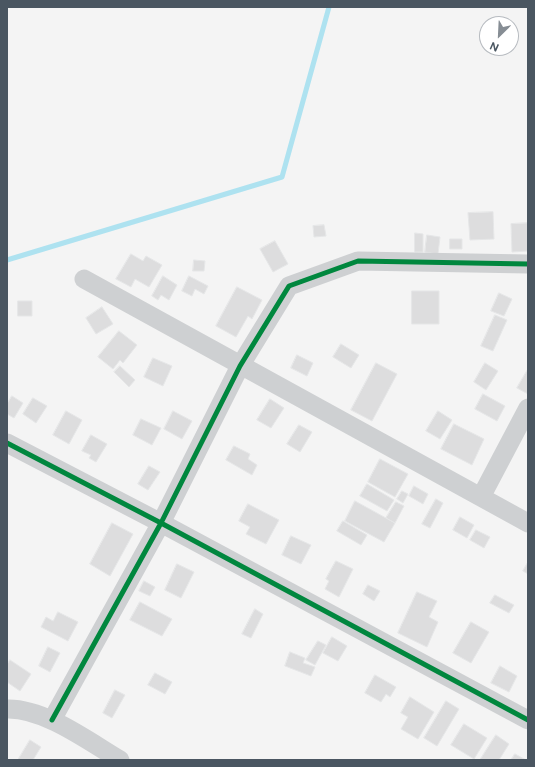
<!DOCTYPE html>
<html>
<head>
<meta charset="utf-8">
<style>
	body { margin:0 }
	#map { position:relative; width:535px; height:767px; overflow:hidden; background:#f4f4f4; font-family:Figtree,sans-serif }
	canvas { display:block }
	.frame { position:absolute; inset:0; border:8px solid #4a5661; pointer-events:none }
	.north { position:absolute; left:479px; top:16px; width:40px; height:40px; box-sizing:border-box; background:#fff; border:1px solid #b7bbc0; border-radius:50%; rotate:204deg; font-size:11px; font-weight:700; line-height:16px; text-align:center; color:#4a5661 }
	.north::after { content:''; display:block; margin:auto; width:14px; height:18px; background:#868d94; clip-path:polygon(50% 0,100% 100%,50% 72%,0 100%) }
</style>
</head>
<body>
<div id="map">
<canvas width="535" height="767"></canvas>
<div class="frame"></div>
<div class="north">N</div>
</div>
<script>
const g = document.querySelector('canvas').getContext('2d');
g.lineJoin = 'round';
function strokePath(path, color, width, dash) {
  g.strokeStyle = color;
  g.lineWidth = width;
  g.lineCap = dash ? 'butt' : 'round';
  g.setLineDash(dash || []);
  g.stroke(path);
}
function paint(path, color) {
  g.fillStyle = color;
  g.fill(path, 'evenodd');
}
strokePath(new Path2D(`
	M 7,260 L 282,177 L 329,7`), '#aee2f0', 5);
const building = new Path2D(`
	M 493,212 L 494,239 L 470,240 L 468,213 Z
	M 528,223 L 528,251 L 512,252 L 511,224 Z
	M 324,225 L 326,236 L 314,237 L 313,226 Z
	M 415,233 L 423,234 L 423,252 L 415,252 Z
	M 427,235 L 440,237 L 438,254 L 425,252 Z
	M 450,239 L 462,239 L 462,249 L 450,249 Z
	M 275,241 L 288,264 L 273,272 L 260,249 Z
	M 131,254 L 143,261 L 146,256 L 162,265 L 149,287 L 135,279 L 131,287 L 116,279 Z
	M 194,260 L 205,261 L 204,271 L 193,271 Z
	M 163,276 L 177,285 L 169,300 L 161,295 L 158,300 L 152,296 Z
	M 189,276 L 208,286 L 204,294 L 195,289 L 192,296 L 182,291 Z
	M 237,287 L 262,300 L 252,319 L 248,316 L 236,337 L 216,326 Z
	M 412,291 L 439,291 L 439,324 L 412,324 Z
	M 499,293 L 512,299 L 504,316 L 491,311 Z
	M 18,301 L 32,301 L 32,316 L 18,316 Z
	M 102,307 L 113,324 L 96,334 L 86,318 Z
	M 495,315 L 507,320 L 493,351 L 481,346 Z
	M 119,331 L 137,345 L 123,363 L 120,360 L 113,369 L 98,357 Z
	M 341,344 L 359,355 L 351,368 L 333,357 Z
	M 297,355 L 313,363 L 307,376 L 291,368 Z
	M 153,358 L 172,366 L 163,386 L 144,377 Z
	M 376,363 L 397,374 L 372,421 L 351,410 Z
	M 485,363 L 498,371 L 486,390 L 474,382 Z
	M 120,366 L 135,380 L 129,387 L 114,372 Z
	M 528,369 L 528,394 L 517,388 Z
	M 483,394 L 505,406 L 497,421 L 475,409 Z
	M 12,396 L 23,403 L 14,418 L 7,414 L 7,404 Z
	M 33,398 L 47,406 L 36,423 L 23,414 Z
	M 270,399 L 284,408 L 271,428 L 257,420 Z
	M 66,411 L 82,420 L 69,444 L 53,435 Z
	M 173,411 L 192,421 L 182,439 L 164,429 Z
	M 438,411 L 452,420 L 440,439 L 426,431 Z
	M 141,419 L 161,428 L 152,445 L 133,435 Z
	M 454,424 L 484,439 L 472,465 L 441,449 Z
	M 299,425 L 312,432 L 300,452 L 287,444 Z
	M 91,435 L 107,444 L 96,462 L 89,458 L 91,455 L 82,451 Z
	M 234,446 L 250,454 L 248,459 L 257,465 L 252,475 L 226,460 Z
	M 380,459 L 408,474 L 395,497 L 368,482 Z
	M 149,466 L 160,472 L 148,490 L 138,484 Z
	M 367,484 L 394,500 L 387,511 L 360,496 Z
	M 414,486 L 428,494 L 423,504 L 409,496 Z
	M 402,491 L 408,494 L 403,503 L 397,499 Z
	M 436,499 L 443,503 L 430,528 L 422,524 Z
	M 355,501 L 395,523 L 384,542 L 345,521 Z
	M 396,502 L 404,506 L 395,523 L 386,518 Z
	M 248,504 L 279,520 L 266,544 L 246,534 L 250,527 L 239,521 Z
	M 460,517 L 474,525 L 467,538 L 453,530 Z
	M 343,521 L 367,535 L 361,545 L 337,531 Z
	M 112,523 L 133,534 L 110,576 L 90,564 Z
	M 476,530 L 490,537 L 484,548 L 470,540 Z
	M 291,536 L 311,545 L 301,564 L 282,555 Z
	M 336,561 L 353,569 L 339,597 L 325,589 L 329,581 L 326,579 Z
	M 528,562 L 528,574 L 523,571 Z
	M 177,564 L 194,572 L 181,598 L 165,590 Z
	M 144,581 L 155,587 L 150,596 L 139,591 Z
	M 368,585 L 380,591 L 374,601 L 363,594 Z
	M 417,592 L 437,601 L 429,617 L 438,622 L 427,647 L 398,633 Z
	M 495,595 L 514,605 L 509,613 L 490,603 Z
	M 140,602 L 172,619 L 162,636 L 130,620 Z
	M 255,609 L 263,614 L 251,638 L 242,634 Z
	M 58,612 L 78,622 L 68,641 L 41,627 L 46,617 L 53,621 Z
	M 471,622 L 489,632 L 471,663 L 453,653 Z
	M 332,637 L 347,646 L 338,661 L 323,653 Z
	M 318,641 L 326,645 L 315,665 L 306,660 Z
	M 48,647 L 60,653 L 50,672 L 39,666 Z
	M 290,652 L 305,658 L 303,663 L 315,667 L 311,676 L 285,666 Z
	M 10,660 L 31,674 L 20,691 L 7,682 L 7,665 Z
	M 500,666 L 517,676 L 509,692 L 491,683 Z
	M 155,673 L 172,682 L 165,694 L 148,685 Z
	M 375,675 L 396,687 L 390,697 L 386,694 L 381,702 L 365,693 Z
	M 115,690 L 125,695 L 112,718 L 103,713 Z
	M 410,697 L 434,712 L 418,739 L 401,729 L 408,717 L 401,713 Z
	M 446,701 L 459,709 L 437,746 L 424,738 Z
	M 464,724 L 487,738 L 474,759 L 451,745 Z
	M 496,735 L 509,744 L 499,760 L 480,760 Z
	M 30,740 L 41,747 L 33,760 L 18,760 Z
	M 515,754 L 526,760 L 511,760 Z`);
paint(building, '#ddddde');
strokePath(building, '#e5e6e7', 1);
strokePath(new Path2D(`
	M 84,279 L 528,523
	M 7,443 L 161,523 L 528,720
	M 481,497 L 528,408
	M 7,709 C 44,708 88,741 120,760
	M 52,720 L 161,523 L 240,366 L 289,286 L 358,261 L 528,264`), '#ced0d2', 19);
strokePath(new Path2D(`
	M 7,443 L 161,523 L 528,720
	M 52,720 L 161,523 L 240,366 L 289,286 L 358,261 L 528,264`), '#00873e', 5);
</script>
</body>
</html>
